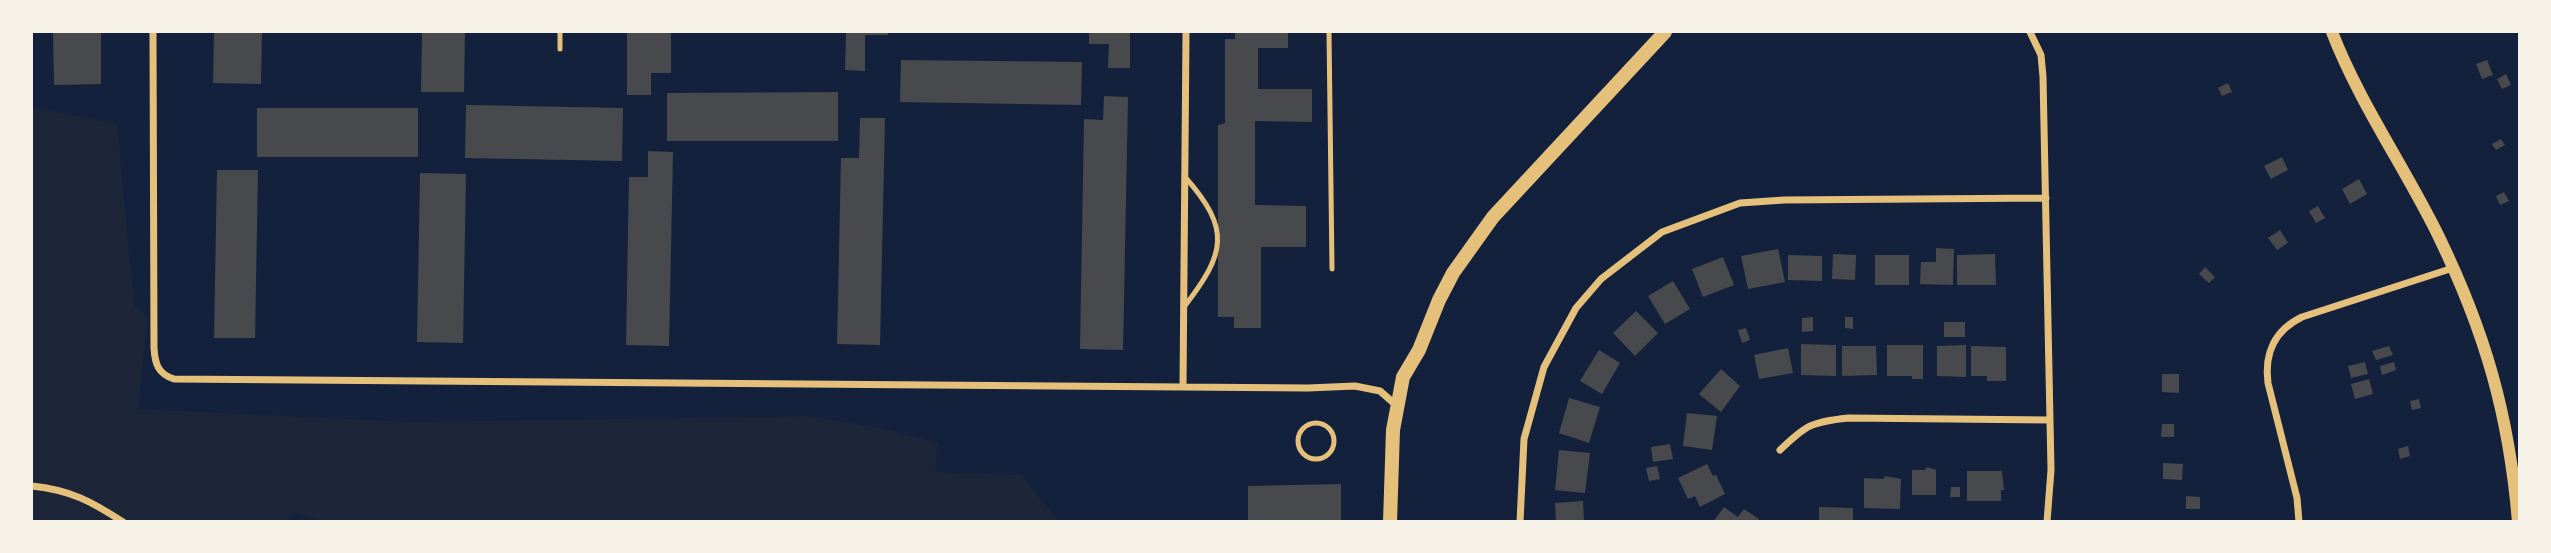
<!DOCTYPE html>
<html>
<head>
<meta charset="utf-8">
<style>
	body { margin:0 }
	#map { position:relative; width:2551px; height:553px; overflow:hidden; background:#14213d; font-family:"IBM Plex Sans",sans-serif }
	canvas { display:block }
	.frame { position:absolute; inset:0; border:33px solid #f6f1e7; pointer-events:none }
</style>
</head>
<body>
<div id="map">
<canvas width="2551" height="553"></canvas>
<div class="frame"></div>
</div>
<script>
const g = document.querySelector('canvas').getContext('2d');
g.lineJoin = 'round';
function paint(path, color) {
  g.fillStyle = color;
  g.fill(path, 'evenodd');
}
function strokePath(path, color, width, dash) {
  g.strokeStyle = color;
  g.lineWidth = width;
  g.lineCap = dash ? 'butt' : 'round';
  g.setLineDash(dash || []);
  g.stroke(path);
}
paint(new Path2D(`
	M 32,107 L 117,124 L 134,305 L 148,317 L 138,409 L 412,422 L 810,416 L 881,428 L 938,443 L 935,472 L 1022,475 L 1058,521 L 323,522 L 296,513 L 284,522 L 32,521 Z`), '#1d2539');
paint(new Path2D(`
	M 53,32 L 101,32 L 101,84 L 54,85 Z
	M 214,32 L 262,32 L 261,84 L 213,83 Z
	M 422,32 L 465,32 L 464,92 L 421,92 Z
	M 627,32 L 671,32 L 671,73 L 651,73 L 651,95 L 627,95 Z
	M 846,32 L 888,32 L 888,35 L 865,35 L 865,71 L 845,70 Z
	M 1089,32 L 1130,32 L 1130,68 L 1108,68 L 1109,44 L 1089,44 Z
	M 1235,32 L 1288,32 L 1288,48 L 1258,48 L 1258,89 L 1312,89 L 1312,122 L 1255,121 L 1255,205 L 1306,206 L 1306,247 L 1261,247 L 1261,328 L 1234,328 L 1234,317 L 1218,317 L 1218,125 L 1225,123 L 1225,39 L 1235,39 Z
	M 901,60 L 1082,62 L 1081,105 L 900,102 Z
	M 2487,60 L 2493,75 L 2482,79 L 2476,64 Z
	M 2506,74 L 2511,85 L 2502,89 L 2497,79 Z
	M 2228,83 L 2232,92 L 2222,96 L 2218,88 Z
	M 838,92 L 838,141 L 667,141 L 667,93 Z
	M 1104,96 L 1128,97 L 1123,350 L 1080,349 L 1084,119 L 1103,120 Z
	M 466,105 L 623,108 L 622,161 L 465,158 Z
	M 257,108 L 418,108 L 418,157 L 257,157 Z
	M 860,118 L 885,118 L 880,345 L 837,344 L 841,158 L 859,158 Z
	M 2501,139 L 2505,145 L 2496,150 L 2492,144 Z
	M 648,151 L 673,152 L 669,346 L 626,345 L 629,177 L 648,177 Z
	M 2282,157 L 2288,170 L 2271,179 L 2264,166 Z
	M 217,170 L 258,170 L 255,338 L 214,338 Z
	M 420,173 L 466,174 L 463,343 L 417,342 Z
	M 2359,179 L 2367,194 L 2350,204 L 2342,189 Z
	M 2504,192 L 2509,201 L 2500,205 L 2496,196 Z
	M 2318,206 L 2325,218 L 2316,223 L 2309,211 Z
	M 2280,230 L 2288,243 L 2277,250 L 2268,238 Z
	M 1936,248 L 1954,249 L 1953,285 L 1920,284 L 1921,262 L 1936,262 Z
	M 1778,249 L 1785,282 L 1748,289 L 1741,256 Z
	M 1833,254 L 1856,255 L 1855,280 L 1832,279 Z
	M 1995,254 L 1996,285 L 1957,285 L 1957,255 Z
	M 1788,255 L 1822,256 L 1822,281 L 1788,280 Z
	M 1875,255 L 1909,255 L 1909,285 L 1875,285 Z
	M 1723,257 L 1734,285 L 1703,297 L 1692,269 Z
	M 2205,267 L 2215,277 L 2209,283 L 2199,274 Z
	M 1673,281 L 1690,309 L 1665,324 L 1648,296 Z
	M 1636,311 L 1658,333 L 1635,356 L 1613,333 Z
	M 1813,317 L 1813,331 L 1802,332 L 1802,318 Z
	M 1845,317 L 1853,317 L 1853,329 L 1845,328 Z
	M 1944,322 L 1965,322 L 1965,337 L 1944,337 Z
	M 1746,328 L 1750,340 L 1742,343 L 1738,330 Z
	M 1801,344 L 1836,345 L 1836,376 L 1801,375 Z
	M 1887,345 L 1923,345 L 1923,379 L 1912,379 L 1912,376 L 1887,376 Z
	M 1966,345 L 1966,377 L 1937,376 L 1937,346 Z
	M 1842,346 L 1876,346 L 1877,375 L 1842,376 Z
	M 1971,346 L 2006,347 L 2006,381 L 1987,381 L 1987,376 L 1971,376 Z
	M 2389,346 L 2393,355 L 2376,360 L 2372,351 Z
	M 1788,348 L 1793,373 L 1759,379 L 1754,355 Z
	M 1599,350 L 1620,363 L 1602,394 L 1580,381 Z
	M 2365,362 L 2368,374 L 2351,378 L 2348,366 Z
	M 2394,362 L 2396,370 L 2382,375 L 2380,366 Z
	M 1721,369 L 1740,386 L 1721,412 L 1699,394 Z
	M 2162,374 L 2179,374 L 2179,393 L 2162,392 Z
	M 2369,379 L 2373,394 L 2355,399 L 2351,384 Z
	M 1569,398 L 1600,407 L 1589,443 L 1559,433 Z
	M 2419,399 L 2421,408 L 2412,410 L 2410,401 Z
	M 1687,413 L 1717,416 L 1712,450 L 1683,446 Z
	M 2162,424 L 2174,424 L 2174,437 L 2161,437 Z
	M 1670,444 L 1673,459 L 1653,462 L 1651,447 Z
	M 2408,446 L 2410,456 L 2400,459 L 2398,449 Z
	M 1559,450 L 1590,453 L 1585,493 L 1555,490 Z
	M 2163,463 L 2183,464 L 2182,480 L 2163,479 Z
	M 1707,464 L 1713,476 L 1716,475 L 1725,494 L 1700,507 L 1695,496 L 1688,499 L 1678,478 Z
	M 1657,466 L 1660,479 L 1649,481 L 1646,468 Z
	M 1927,467 L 1936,470 L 1936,495 L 1912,495 L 1912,470 L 1925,470 Z
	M 1967,471 L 2002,471 L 2004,490 L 2001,490 L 2001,501 L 1967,501 Z
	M 1885,476 L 1901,479 L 1900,509 L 1864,508 L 1864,478 L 1883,479 Z
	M 1341,484 L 1341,522 L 1248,522 L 1248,486 Z
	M 1951,487 L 1960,487 L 1960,497 L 1950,497 Z
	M 2186,496 L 2200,497 L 2200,509 L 2186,509 Z
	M 1583,501 L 1584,522 L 1556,522 L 1555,503 Z
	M 1724,507 L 1738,517 L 1744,509 L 1759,519 L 1758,522 L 1713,522 Z
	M 1819,507 L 1853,508 L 1853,522 L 1819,522 Z`), '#48494c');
strokePath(new Path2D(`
	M 1329,32 L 1332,269
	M 560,49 L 560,32
	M 1184,307 C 1225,254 1232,230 1185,177
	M1298 441a18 18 0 1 1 36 0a18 18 0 1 1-36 0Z`), '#e5c07b', 5);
strokePath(new Path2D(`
	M 153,32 L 154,348 C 155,364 158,374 174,379 L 1308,388 L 1355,386 L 1380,391 L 1396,405
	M 2030,32 L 2041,55 L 2043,77 L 2051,470 L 2047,522
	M 1183,386 L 1186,32
	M 1780,450 C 1806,425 1811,422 1848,418 L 2050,420
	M 32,486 C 70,490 91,501 123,522
	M 1520,522 L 1524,439 L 1544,367 L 1576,308 L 1601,279 L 1662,232 L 1740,203 L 1784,200 L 2046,198
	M 2299,522 L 2297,498 L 2268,383 C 2264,353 2275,330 2302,317 L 2453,268`), '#e5c07b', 7);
strokePath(new Path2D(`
	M 2332,32 C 2360,104 2404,166 2438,235 C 2485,332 2509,414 2518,522`), '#e5c07b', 12);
strokePath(new Path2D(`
	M 1390,522 L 1393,430 L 1403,377 L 1419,350 L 1439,300 L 1453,273 L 1493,217 L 1665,32`), '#e5c07b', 14);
</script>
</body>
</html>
